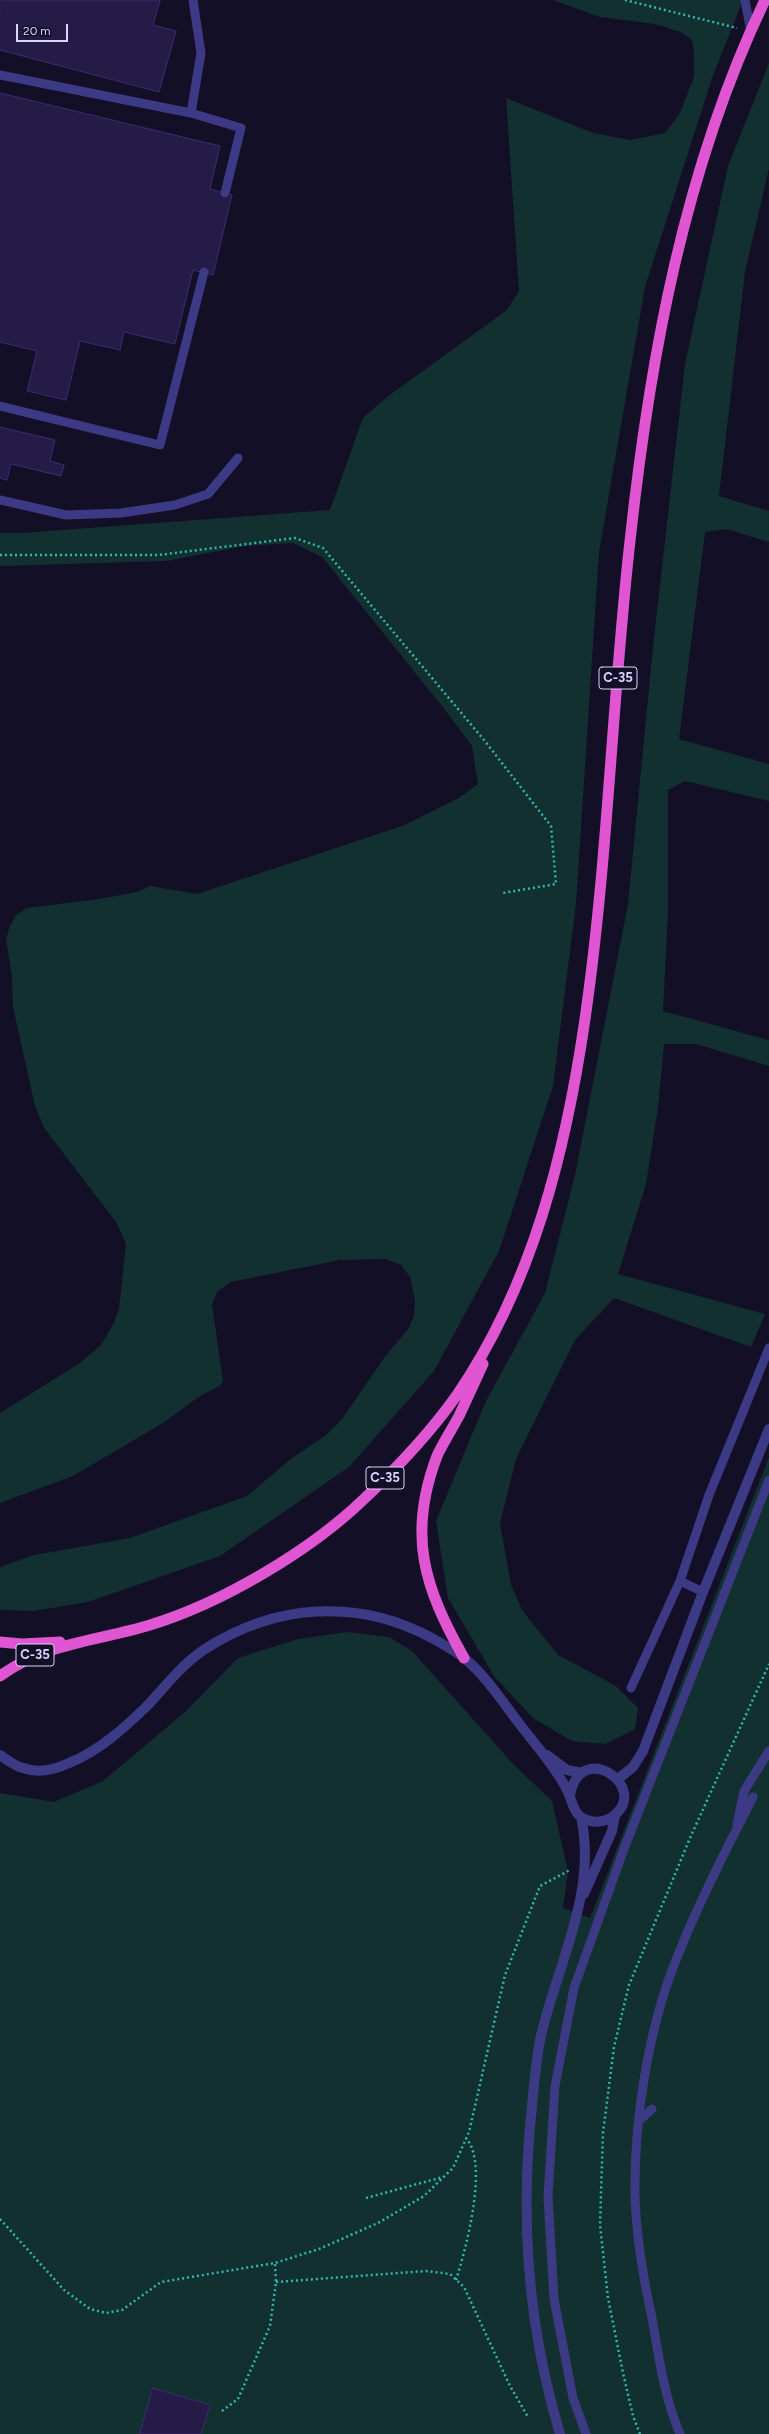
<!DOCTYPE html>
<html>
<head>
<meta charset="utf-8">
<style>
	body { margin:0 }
	#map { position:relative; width:769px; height:2434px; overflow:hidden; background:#130f26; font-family:Figtree,sans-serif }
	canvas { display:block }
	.scale { position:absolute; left:16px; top:24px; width:52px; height:18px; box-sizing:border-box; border:2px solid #d9d4ff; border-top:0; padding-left:5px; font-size:12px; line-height:14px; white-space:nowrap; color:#d9d4ff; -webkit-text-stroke:3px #130f26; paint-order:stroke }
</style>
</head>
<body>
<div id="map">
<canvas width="769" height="2434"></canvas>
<div class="scale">20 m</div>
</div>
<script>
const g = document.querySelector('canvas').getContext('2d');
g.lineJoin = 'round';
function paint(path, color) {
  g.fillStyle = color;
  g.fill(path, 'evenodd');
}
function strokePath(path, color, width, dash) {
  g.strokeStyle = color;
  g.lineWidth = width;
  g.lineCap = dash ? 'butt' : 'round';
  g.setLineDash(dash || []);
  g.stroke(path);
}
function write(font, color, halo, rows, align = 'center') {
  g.font = font + ' Figtree,sans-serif';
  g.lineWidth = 3;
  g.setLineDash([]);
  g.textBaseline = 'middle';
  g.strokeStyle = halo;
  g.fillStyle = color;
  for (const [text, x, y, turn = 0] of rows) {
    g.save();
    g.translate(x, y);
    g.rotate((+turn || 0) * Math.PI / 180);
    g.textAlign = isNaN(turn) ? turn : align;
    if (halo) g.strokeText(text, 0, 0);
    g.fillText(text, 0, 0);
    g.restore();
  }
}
paint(new Path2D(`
	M 553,0 L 743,0 L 713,75 L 645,287 L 599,552 L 576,904 L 553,1086 L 499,1251 L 434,1371 L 349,1467 L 220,1556 L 88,1602 L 33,1611 L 0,1610 L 0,1567 L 34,1555 L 130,1538 L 247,1496 L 292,1458 L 325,1436 L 342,1419 L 384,1358 L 408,1329 L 414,1316 L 415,1300 L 410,1277 L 401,1265 L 385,1259 L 340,1260 L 231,1282 L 218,1291 L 212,1304 L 223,1381 L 220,1386 L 200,1396 L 163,1423 L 73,1476 L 0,1503 L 0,1413 L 80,1363 L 101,1345 L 114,1323 L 119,1309 L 126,1244 L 116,1222 L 44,1128 L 35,1106 L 13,1007 L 12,977 L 6,939 L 10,926 L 16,915 L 27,908 L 99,899 L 137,892 L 150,886 L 197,894 L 405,825 L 457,799 L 478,784 L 472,746 L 442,706 L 322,557 L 293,543 L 245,546 L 166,561 L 3,566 L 0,566 L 0,533 L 22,533 L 330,510 L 363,418 L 387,397 L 507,310 L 519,291 L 506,98 L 593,133 L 630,140 L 665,133 L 680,113 L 694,77 L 694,52 L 692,40 L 681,32 L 655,24 L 600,17 Z
	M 769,63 L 769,168 L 745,272 L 719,496 L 769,511 L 769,542 L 727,529 L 705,532 L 679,739 L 769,764 L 769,801 L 685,781 L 668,790 L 668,912 L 663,1011 L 769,1040 L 769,1066 L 696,1044 L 664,1044 L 658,1108 L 646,1184 L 618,1274 L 765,1314 L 751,1347 L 614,1298 L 575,1340 L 543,1404 L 516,1459 L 500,1523 L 511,1585 L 522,1610 L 558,1655 L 616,1686 L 638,1708 L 635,1729 L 605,1744 L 572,1741 L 533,1718 L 494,1676 L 448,1598 L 436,1521 L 486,1401 L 545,1293 L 575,1175 L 628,904 L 653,647 L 685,364 L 728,166 Z
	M 769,1457 L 769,2434 L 0,2434 L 0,1793 L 54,1802 L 103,1781 L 185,1712 L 238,1658 L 298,1639 L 347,1632 L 389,1637 L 412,1651 L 515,1766 L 552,1801 L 568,1871 L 563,1908 L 590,1918 Z`), '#12302f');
const building = new Path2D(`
	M 0,0 L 160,0 L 153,25 L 176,31 L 159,92 L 0,50 Z
	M 0,93 L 220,146 L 210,189 L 232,195 L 213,275 L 193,270 L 175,344 L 124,332 L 120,350 L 80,341 L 66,400 L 27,391 L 37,351 L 0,342 Z
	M 0,427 L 55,440 L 50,461 L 64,465 L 61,476 L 11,464 L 7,480 L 0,478 Z
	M 153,2388 L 210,2405 L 201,2434 L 140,2434 Z`);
paint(building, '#241b47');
strokePath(building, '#3b2d73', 1);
strokePath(new Path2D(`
	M 625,0 L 737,28
	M 0,555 L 158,555 L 295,538 L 323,548 L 484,740 L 551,826 L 556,884 L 503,893
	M 366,2198 L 443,2177
	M 0,2219 L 64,2290 L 90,2309 L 106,2313 L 122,2310 L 161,2282 L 275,2263 L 319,2249 L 378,2223 L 424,2196 L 453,2168 L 469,2132 L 505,1975 L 540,1886 L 570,1870
	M 456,2280 C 466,2249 489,2163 466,2138
	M 276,2282 L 426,2271 L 450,2274 L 464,2287 L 510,2386 L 528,2417
	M 222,2411 L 238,2399 L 270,2326 L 276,2282 L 275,2263
	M 640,2434 L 633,2416 L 623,2373 L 608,2298 L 600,2225 L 603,2133 L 614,2047 L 629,1985 L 690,1838 L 769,1664`), '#2fb8b0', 2.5, [2, 3]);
strokePath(new Path2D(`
	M 745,0 L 751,32
	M 0,75 L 191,113 L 241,128 L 225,193
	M 191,113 L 201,53 L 193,0
	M 0,406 L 160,445 L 204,272
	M 0,500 L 66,515 L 121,513 L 175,505 L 208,494 L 238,458
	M 680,1581 L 703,1592
	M 631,1688 L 680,1581 L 709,1495 L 769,1348
	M 737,1825 L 744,1791 L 769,1751
	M 640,2120 L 652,2109
	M 586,2434 L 573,2398 L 554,2299 L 548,2197 L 555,2086 L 574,1988 L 625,1846 L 769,1480
	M 680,2434 C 664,2397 659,2357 652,2318 C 643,2277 636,2237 635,2195 C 634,2120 648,2030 676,1960 C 698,1904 726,1850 753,1797`), '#3d3a85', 9);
strokePath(new Path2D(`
	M 618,1779 L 633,1767 L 643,1751 L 703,1592 L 769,1429`), '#3d3a85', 10);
strokePath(new Path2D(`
	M 0,1755 C 8,1760 14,1766 23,1768 C 39,1774 54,1770 69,1763 C 99,1751 123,1729 146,1707 C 165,1687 182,1664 205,1649 C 275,1604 357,1598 430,1637 C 441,1643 454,1650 464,1658 C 483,1673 500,1698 515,1718 C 532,1741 553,1763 566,1788 C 573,1800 572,1815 587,1820 C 595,1823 605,1822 612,1817 C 653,1788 579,1737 570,1796
	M 547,1755 L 567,1770 L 582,1773
	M 584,1894 L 612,1831 L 615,1815
	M 560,2434 C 528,2328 520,2216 532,2106 C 534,2084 536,2062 540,2040 C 556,1968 598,1892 581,1817`), '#3d3a85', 10);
strokePath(new Path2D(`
	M 0,1642 L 22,1644 L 60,1642
	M 464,1658 C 424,1587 407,1535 437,1456 C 443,1443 452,1429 459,1416 C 467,1399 475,1381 483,1364
	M 0,1676 C 45,1643 98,1641 150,1625 C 222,1603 310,1551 364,1499 C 398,1467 430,1433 457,1395 C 533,1284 566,1150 585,1019 C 608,861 612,700 630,541 C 650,357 684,169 765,0`), '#e055d1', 11);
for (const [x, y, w] of [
	[618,678,38],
	[385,1478,38],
	[35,1655,38]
]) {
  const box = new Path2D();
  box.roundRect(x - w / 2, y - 11, w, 22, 3);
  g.fillStyle = '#130f26';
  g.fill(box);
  strokePath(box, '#d9d4ff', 1);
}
write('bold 13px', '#d9d4ff', null, [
	["C-35",618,678],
	["C-35",385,1478],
	["C-35",35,1655]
]);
</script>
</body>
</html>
